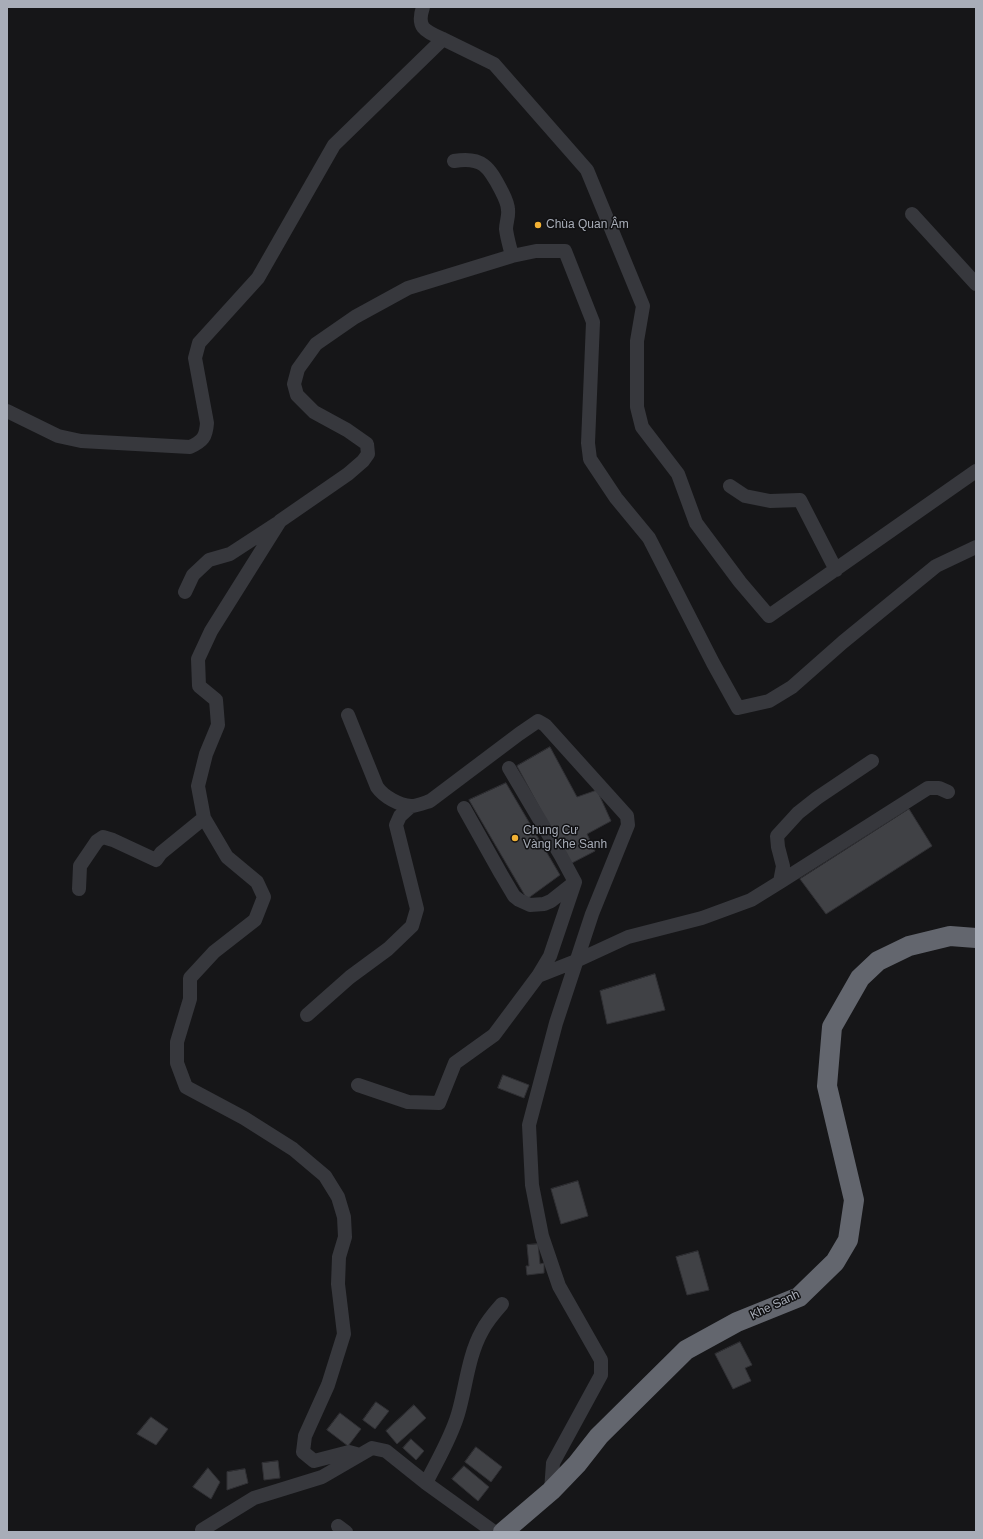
<!DOCTYPE html>
<html>
<head>
<meta charset="utf-8">
<style>
	body { margin:0 }
	#map { position:relative; width:983px; height:1539px; overflow:hidden; background:#161618; font-family:Helvetica,sans-serif }
	canvas { display:block }
	.frame { position:absolute; inset:0; border:8px solid #a8adb8; pointer-events:none }
</style>
</head>
<body>
<div id="map">
<canvas width="983" height="1539"></canvas>
<div class="frame"></div>
</div>
<script>
const g = document.querySelector('canvas').getContext('2d');
g.lineJoin = 'round';
function paint(path, color) {
  g.fillStyle = color;
  g.fill(path, 'evenodd');
}
function strokePath(path, color, width, dash) {
  g.strokeStyle = color;
  g.lineWidth = width;
  g.lineCap = dash ? 'butt' : 'round';
  g.setLineDash(dash || []);
  g.stroke(path);
}
function write(font, color, halo, rows, align = 'center') {
  g.font = font + ' Helvetica,sans-serif';
  g.lineWidth = 3;
  g.setLineDash([]);
  g.textBaseline = 'middle';
  g.strokeStyle = halo;
  g.fillStyle = color;
  for (const [text, x, y, turn = 0] of rows) {
    g.save();
    g.translate(x, y);
    g.rotate((+turn || 0) * Math.PI / 180);
    g.textAlign = isNaN(turn) ? turn : align;
    if (halo) g.strokeText(text, 0, 0);
    g.fillText(text, 0, 0);
    g.restore();
  }
}
const building = new Path2D(`
	M 550,747 L 577,797 L 597,790 L 611,821 L 587,834 L 595,851 L 570,864 L 517,766 Z
	M 506,783 L 560,875 L 527,899 L 469,800 Z
	M 909,809 L 932,846 L 826,914 L 800,879 Z
	M 655,974 L 665,1010 L 607,1024 L 600,991 Z
	M 503,1075 L 529,1085 L 524,1098 L 498,1088 Z
	M 578,1181 L 588,1216 L 561,1224 L 551,1189 Z
	M 538,1244 L 540,1264 L 544,1263 L 544,1273 L 527,1275 L 526,1266 L 529,1266 L 527,1245 Z
	M 698,1251 L 709,1290 L 687,1295 L 676,1257 Z
	M 740,1342 L 752,1365 L 745,1368 L 751,1381 L 733,1389 L 715,1354 Z
	M 376,1402 L 389,1411 L 375,1429 L 363,1420 Z
	M 414,1405 L 426,1418 L 397,1444 L 386,1431 Z
	M 340,1413 L 361,1429 L 348,1446 L 327,1430 Z
	M 151,1417 L 168,1429 L 156,1445 L 137,1434 Z
	M 411,1439 L 424,1451 L 416,1460 L 403,1448 Z
	M 476,1447 L 502,1467 L 491,1482 L 465,1462 Z
	M 278,1461 L 280,1478 L 264,1480 L 262,1463 Z
	M 464,1466 L 489,1487 L 478,1501 L 452,1479 Z
	M 208,1468 L 220,1482 L 211,1499 L 193,1487 Z
	M 245,1469 L 248,1483 L 227,1490 L 227,1472 Z`);
paint(building, '#404145');
strokePath(building, '#303034', 1);
strokePath(new Path2D(`
	M 423,7 C 416,28 425,31 443,39
	M 454,161 C 482,156 489,167 501,190 C 504,196 508,203 508,210 C 509,216 506,223 506,229 C 507,238 510,247 512,256
	M 912,214 L 976,284
	M 7,411 L 58,436 L 81,441 L 190,447 C 203,441 206,437 207,423 L 195,358 L 199,343 L 258,278 L 334,145 L 443,39 L 494,64 L 587,170 L 643,306 L 637,341 L 637,407 L 642,427 L 678,474 L 696,523 L 740,582 L 769,616 L 976,471
	M 730,486 L 745,496 L 770,501 L 800,500 L 836,570
	M 185,592 L 193,575 L 209,560 L 230,554 L 276,524
	M 348,715 L 377,787 C 384,797 399,805 411,806 C 417,806 424,803 430,801 L 519,734 L 538,721 L 545,725 L 627,816 L 628,825 L 592,914 L 556,1023 L 529,1125 L 532,1185 L 542,1236 L 559,1286 L 601,1360 L 601,1375 L 553,1463 L 551,1491
	M 509,768 L 561,856 L 575,882 L 550,956 L 538,976
	M 464,808 L 501,874 L 514,896 L 519,900 L 530,905 L 544,904 L 551,901 L 575,882
	M 780,882 L 928,788 L 939,788 L 948,792
	M 79,889 L 80,866 L 97,841 L 103,837 L 113,840 L 156,860 L 161,853 L 204,818
	M 307,1015 L 350,977 L 388,949 L 412,926 L 417,909 L 396,825 L 400,816 L 411,806
	M 358,1085 L 408,1102 L 439,1103 L 455,1063 L 494,1035 L 538,976 L 576,961 L 628,937 L 702,918 L 751,900 L 780,882 L 783,866 L 778,847 L 777,836 L 798,813 L 817,798 L 872,761
	M 360,1455 L 349,1452 L 314,1461 L 303,1452 L 305,1436 L 328,1385 L 344,1334 L 338,1284 L 339,1257 L 345,1237 L 344,1217 L 338,1197 L 325,1176 L 293,1149 L 244,1118 L 186,1087 L 177,1063 L 177,1042 L 190,999 L 190,978 L 214,952 L 255,920 L 264,897 L 257,882 L 227,857 L 204,818 L 198,786 L 206,754 L 218,725 L 216,700 L 199,686 L 198,659 L 211,631 L 280,521 L 348,474 L 363,461 L 368,454 L 367,444 L 347,430 L 314,412 L 297,395 L 294,384 L 298,369 L 316,344 L 355,317 L 408,288 L 512,256 L 536,251 L 565,251 L 593,322 L 588,443 L 590,459 L 616,498 L 649,538 L 713,663 L 738,708 L 769,701 L 792,687 L 843,642 L 936,566 L 976,547
	M 426,1483 C 437,1461 451,1438 458,1414 C 466,1387 468,1356 482,1331 C 487,1321 494,1313 502,1304
	M 338,1526 L 346,1532
	M 202,1530 L 254,1498 L 322,1477 L 372,1448 L 386,1451 L 426,1483 L 494,1532`), '#37383d', 14);
strokePath(new Path2D(`
	M 503,1532 L 551,1491 L 577,1464 L 599,1436 L 686,1350 L 737,1322 L 799,1297 L 835,1262 L 848,1240 L 854,1200 L 827,1086 L 832,1027 L 860,978 L 878,961 L 909,946 L 950,936 L 976,938`), '#63666e', 20);
for (const [x, y, r, color] of [
	[538,225,4,"#f2b134"],
	[515,838,4,"#f2b134"]
]) {
  const dot = new Path2D();
  dot.arc(x, y, r, 0, 2 * Math.PI);
  g.fillStyle = color;
  g.fill(dot);
  strokePath(dot, '#111113', 1.5);
}
write('12px', '#a8adb8', '#111113', [
	["Chùa Quan Âm",546,225],
	["Chung Cư",523,831],
	["Vàng Khe Sanh",523,845]
], 'left');
write('12px', '#a8adb8', '#111113', [
	["Khe Sanh",775,1305,-25]
]);
</script>
</body>
</html>
